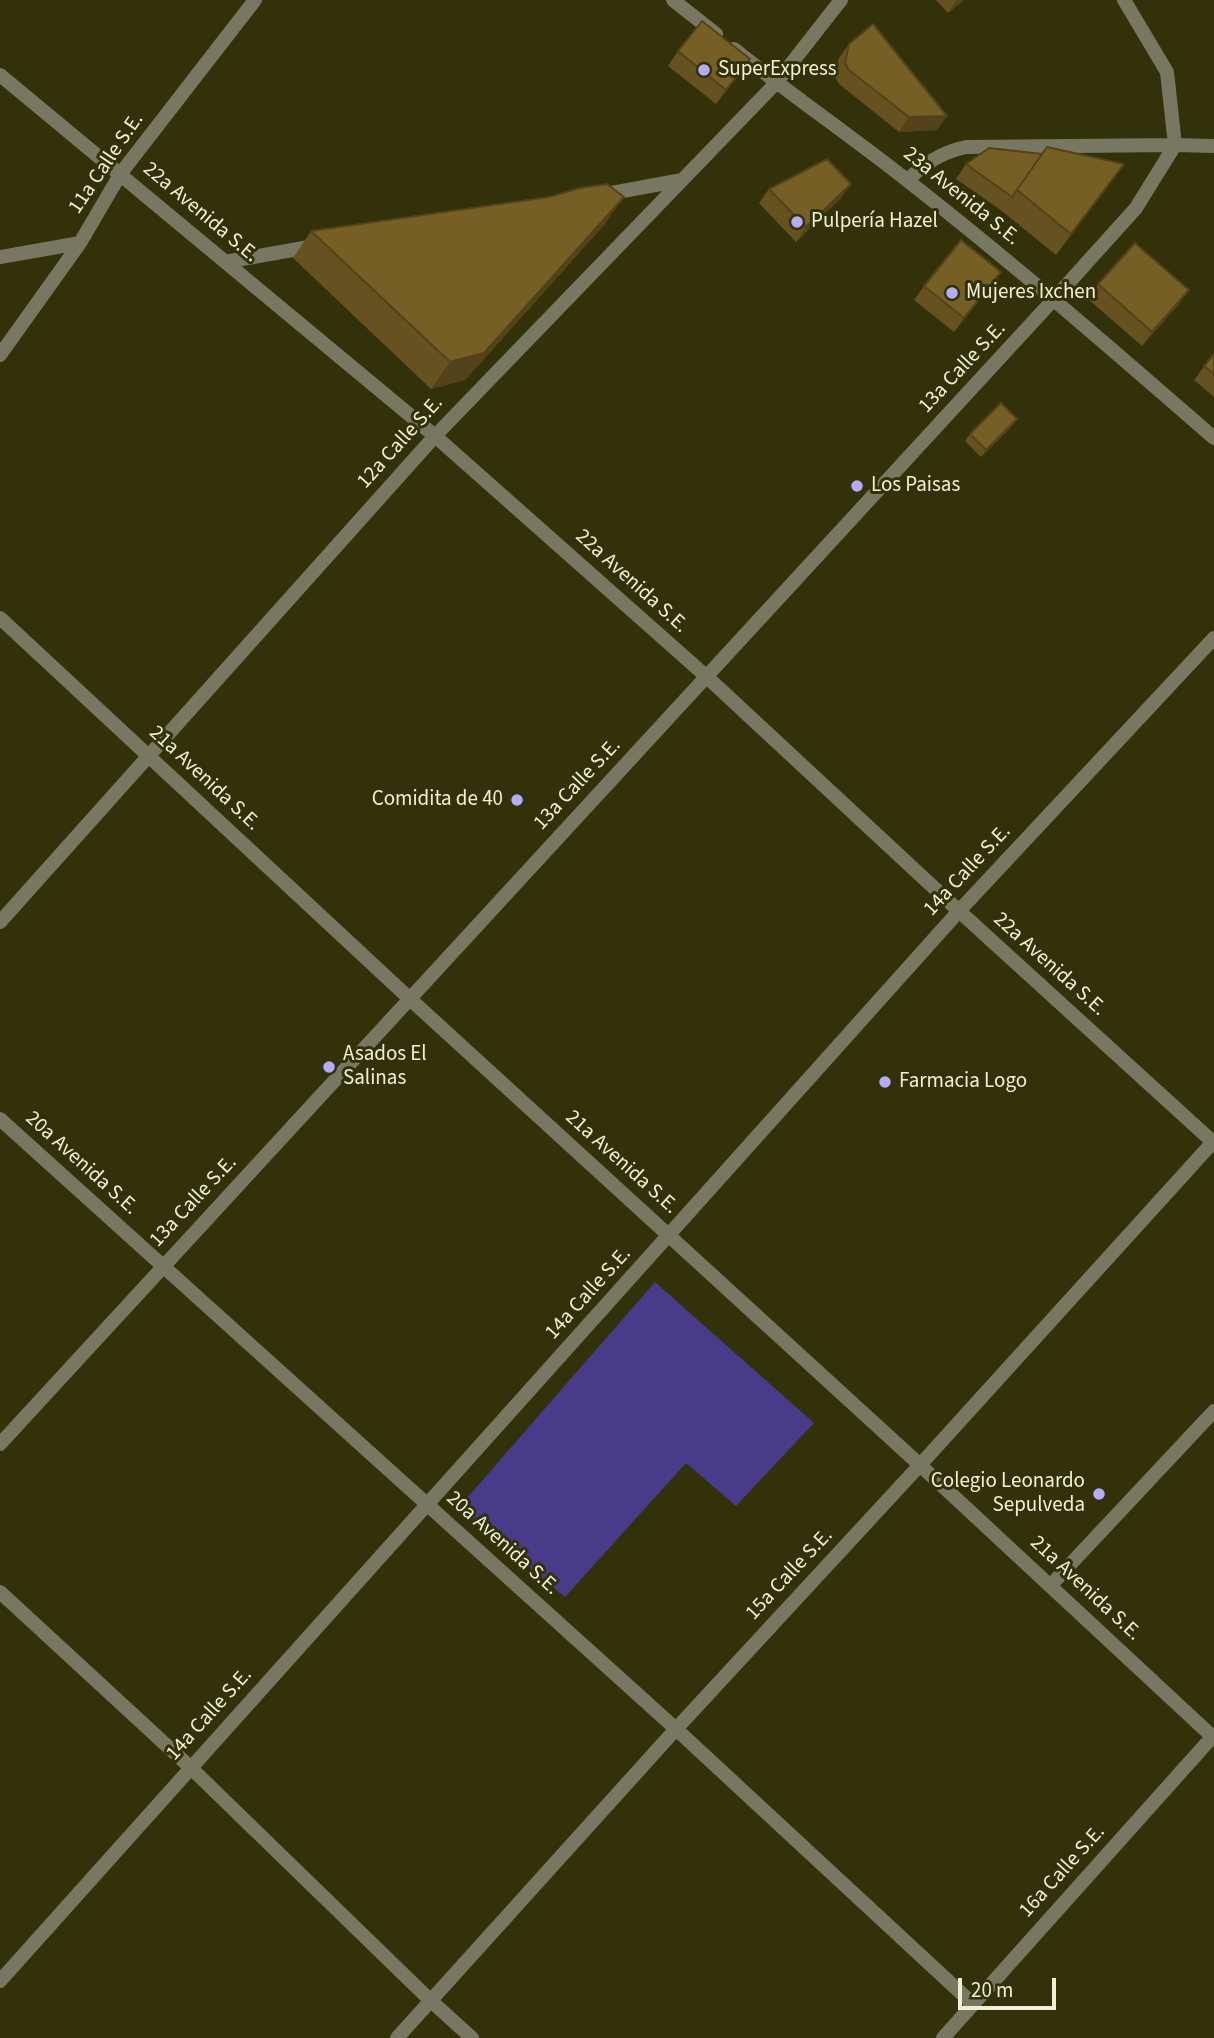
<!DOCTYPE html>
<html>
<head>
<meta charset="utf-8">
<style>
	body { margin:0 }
	#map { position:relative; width:1214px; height:2038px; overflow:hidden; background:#323109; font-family:"Source Sans 3",sans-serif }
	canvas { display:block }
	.scale { position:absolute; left:958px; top:1978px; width:98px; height:32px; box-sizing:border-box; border:4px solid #f0f0d5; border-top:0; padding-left:9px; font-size:21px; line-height:24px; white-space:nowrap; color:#f0f0d5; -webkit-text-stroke:5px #323109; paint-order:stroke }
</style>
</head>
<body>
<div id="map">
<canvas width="1214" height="2038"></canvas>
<div class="scale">20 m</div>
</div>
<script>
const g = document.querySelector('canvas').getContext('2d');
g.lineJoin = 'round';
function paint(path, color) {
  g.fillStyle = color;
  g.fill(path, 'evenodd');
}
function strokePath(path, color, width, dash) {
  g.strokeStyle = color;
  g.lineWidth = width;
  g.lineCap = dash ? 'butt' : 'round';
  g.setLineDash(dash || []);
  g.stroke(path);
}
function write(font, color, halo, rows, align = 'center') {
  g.font = font + ' "Source Sans 3",sans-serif';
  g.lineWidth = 6;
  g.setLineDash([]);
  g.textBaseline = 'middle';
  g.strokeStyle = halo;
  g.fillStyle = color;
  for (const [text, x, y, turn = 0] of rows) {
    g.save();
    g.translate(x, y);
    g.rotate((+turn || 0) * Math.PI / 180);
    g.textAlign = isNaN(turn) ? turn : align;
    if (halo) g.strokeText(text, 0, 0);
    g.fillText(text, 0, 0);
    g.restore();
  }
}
paint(new Path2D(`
	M 655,1282 L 814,1423 L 736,1506 L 686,1463 L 565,1597 L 473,1521 L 467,1498 Z`), '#483b89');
strokePath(new Path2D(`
	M 0,75 L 435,436 L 707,677 L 959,911 L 1214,1143
	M 907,180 C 927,163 939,153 966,147 L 1175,145 L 1214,146
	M 601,195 L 682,180
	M 0,257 L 80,243
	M 225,262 L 315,246
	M 1054,299 L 1136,208 L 1175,145 L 1167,72 L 1124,0
	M 0,355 L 80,243 L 121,173 L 255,0
	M 0,618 L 410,999 L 920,1465 L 1214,1738
	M 0,922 L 435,436 L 776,83
	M 0,1119 L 676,1729 L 973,2004
	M 1050,1586 L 1214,1411
	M 0,1592 L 191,1768 L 431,2001 L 472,2038
	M 0,1981 L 959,911 L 1214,638
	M 397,2038 L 676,1729 L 920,1465 L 1214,1141
	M 943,2038 L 1214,1735`), '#787862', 14);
strokePath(new Path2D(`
	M 673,0 L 716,34
	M 734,49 C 791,95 851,136 908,181 C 1013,263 1114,351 1214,438
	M 776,83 L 841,0
	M 0,1444 L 1054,299`), '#787862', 14);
paint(new Path2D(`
	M 936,0 L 964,0 L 948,13 Z
	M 849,44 L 937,130 L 899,132 L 839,84 L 835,77 L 839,58 Z
	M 678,51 L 750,59 L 716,104 L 668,66 Z
	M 966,164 L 1109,185 L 1056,255 L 1002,211 L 956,179 Z
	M 769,189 L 841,198 L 796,242 L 759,203 Z
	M 605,224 L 465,380 L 431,389 L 293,258 L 311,231 Z
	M 1098,284 L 1189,290 L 1179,304 L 1142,346 L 1088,299 Z
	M 924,286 L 991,286 L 954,332 L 914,300 Z
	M 1214,354 L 1214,397 L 1194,380 Z
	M 1017,419 L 1012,426 L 981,457 L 965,441 L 970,434 Z`), '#655220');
paint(new Path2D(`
	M 957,0 L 964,0 L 948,13 Z
	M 750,59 L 740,74 L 716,104 L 726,90 Z
	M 947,116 L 937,130 L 899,132 L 909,117 Z
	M 1124,164 L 1109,185 L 1056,255 L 1071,234 Z
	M 851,184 L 841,198 L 796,242 L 806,227 Z
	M 624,197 L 605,224 L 465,380 L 431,389 L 450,362 Z
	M 1001,272 L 991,286 L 954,332 L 964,318 Z
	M 1189,290 L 1179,304 L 1142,346 L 1152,332 Z
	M 1017,419 L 1012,426 L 981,457 L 986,450 Z`), '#53421a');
const building = new Path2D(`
	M 702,21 L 750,59 L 726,90 L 678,51 Z
	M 873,24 L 947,116 L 909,117 L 849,70 L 845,63 L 849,44 Z
	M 1047,147 L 1124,164 L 1071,234 L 1017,190 Z
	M 989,148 L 1042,154 L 1012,197 L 966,164 Z
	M 827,159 L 851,184 L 806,227 L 769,189 Z
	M 607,184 L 624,197 L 484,353 L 450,362 L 311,231 L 549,197 L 580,188 Z
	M 961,240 L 1001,272 L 964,318 L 924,286 Z
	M 1135,243 L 1189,290 L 1152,332 L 1098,284 Z
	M 1214,354 L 1214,374 L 1204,366 Z
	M 1001,403 L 1017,419 L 986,450 L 970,434 Z`);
paint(building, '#765f25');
strokePath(building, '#53421a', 2);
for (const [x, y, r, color] of [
	[704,70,7,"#b3adf9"],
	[797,222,7,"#b3adf9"],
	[952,293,7,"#b3adf9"],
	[857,486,7,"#b3adf9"],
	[517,800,7,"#b3adf9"],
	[329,1067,7,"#b3adf9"],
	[885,1082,7,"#b3adf9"],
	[1099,1494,7,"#b3adf9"]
]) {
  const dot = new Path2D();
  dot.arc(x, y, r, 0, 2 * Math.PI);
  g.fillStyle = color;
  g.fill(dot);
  strokePath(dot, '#323109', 2.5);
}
write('21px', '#f0f0d5', '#323109', [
	["SuperExpress",718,70],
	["Pulpería Hazel",811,222],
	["Mujeres Ixchen",966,293],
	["Los Paisas",871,486],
	["Comidita de 40",503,800,"right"],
	["Asados El",343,1055],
	["Salinas",343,1079],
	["Farmacia Logo",899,1082],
	["Colegio Leonardo",1085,1482,"right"],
	["Sepulveda",1085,1506,"right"]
], 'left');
write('21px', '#f0f0d5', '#323109', [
	["11a Calle S.E.",107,164,-56],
	["23a Avenida S.E.",961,197,39],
	["22a Avenida S.E.",200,213,40],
	["13a Calle S.E.",963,368,-47],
	["12a Calle S.E.",401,443,-48],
	["22a Avenida S.E.",631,582,42],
	["21a Avenida S.E.",204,779,43],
	["13a Calle S.E.",578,785,-47],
	["14a Calle S.E.",968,871,-47],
	["22a Avenida S.E.",1049,965,42],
	["21a Avenida S.E.",621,1163,42],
	["20a Avenida S.E.",81,1164,42],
	["13a Calle S.E.",194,1202,-47],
	["14a Calle S.E.",589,1294,-48],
	["20a Avenida S.E.",502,1544,42],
	["15a Calle S.E.",790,1575,-47],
	["21a Avenida S.E.",1085,1589,43],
	["14a Calle S.E.",210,1715,-48],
	["16a Calle S.E.",1063,1872,-48]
]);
</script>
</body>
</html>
